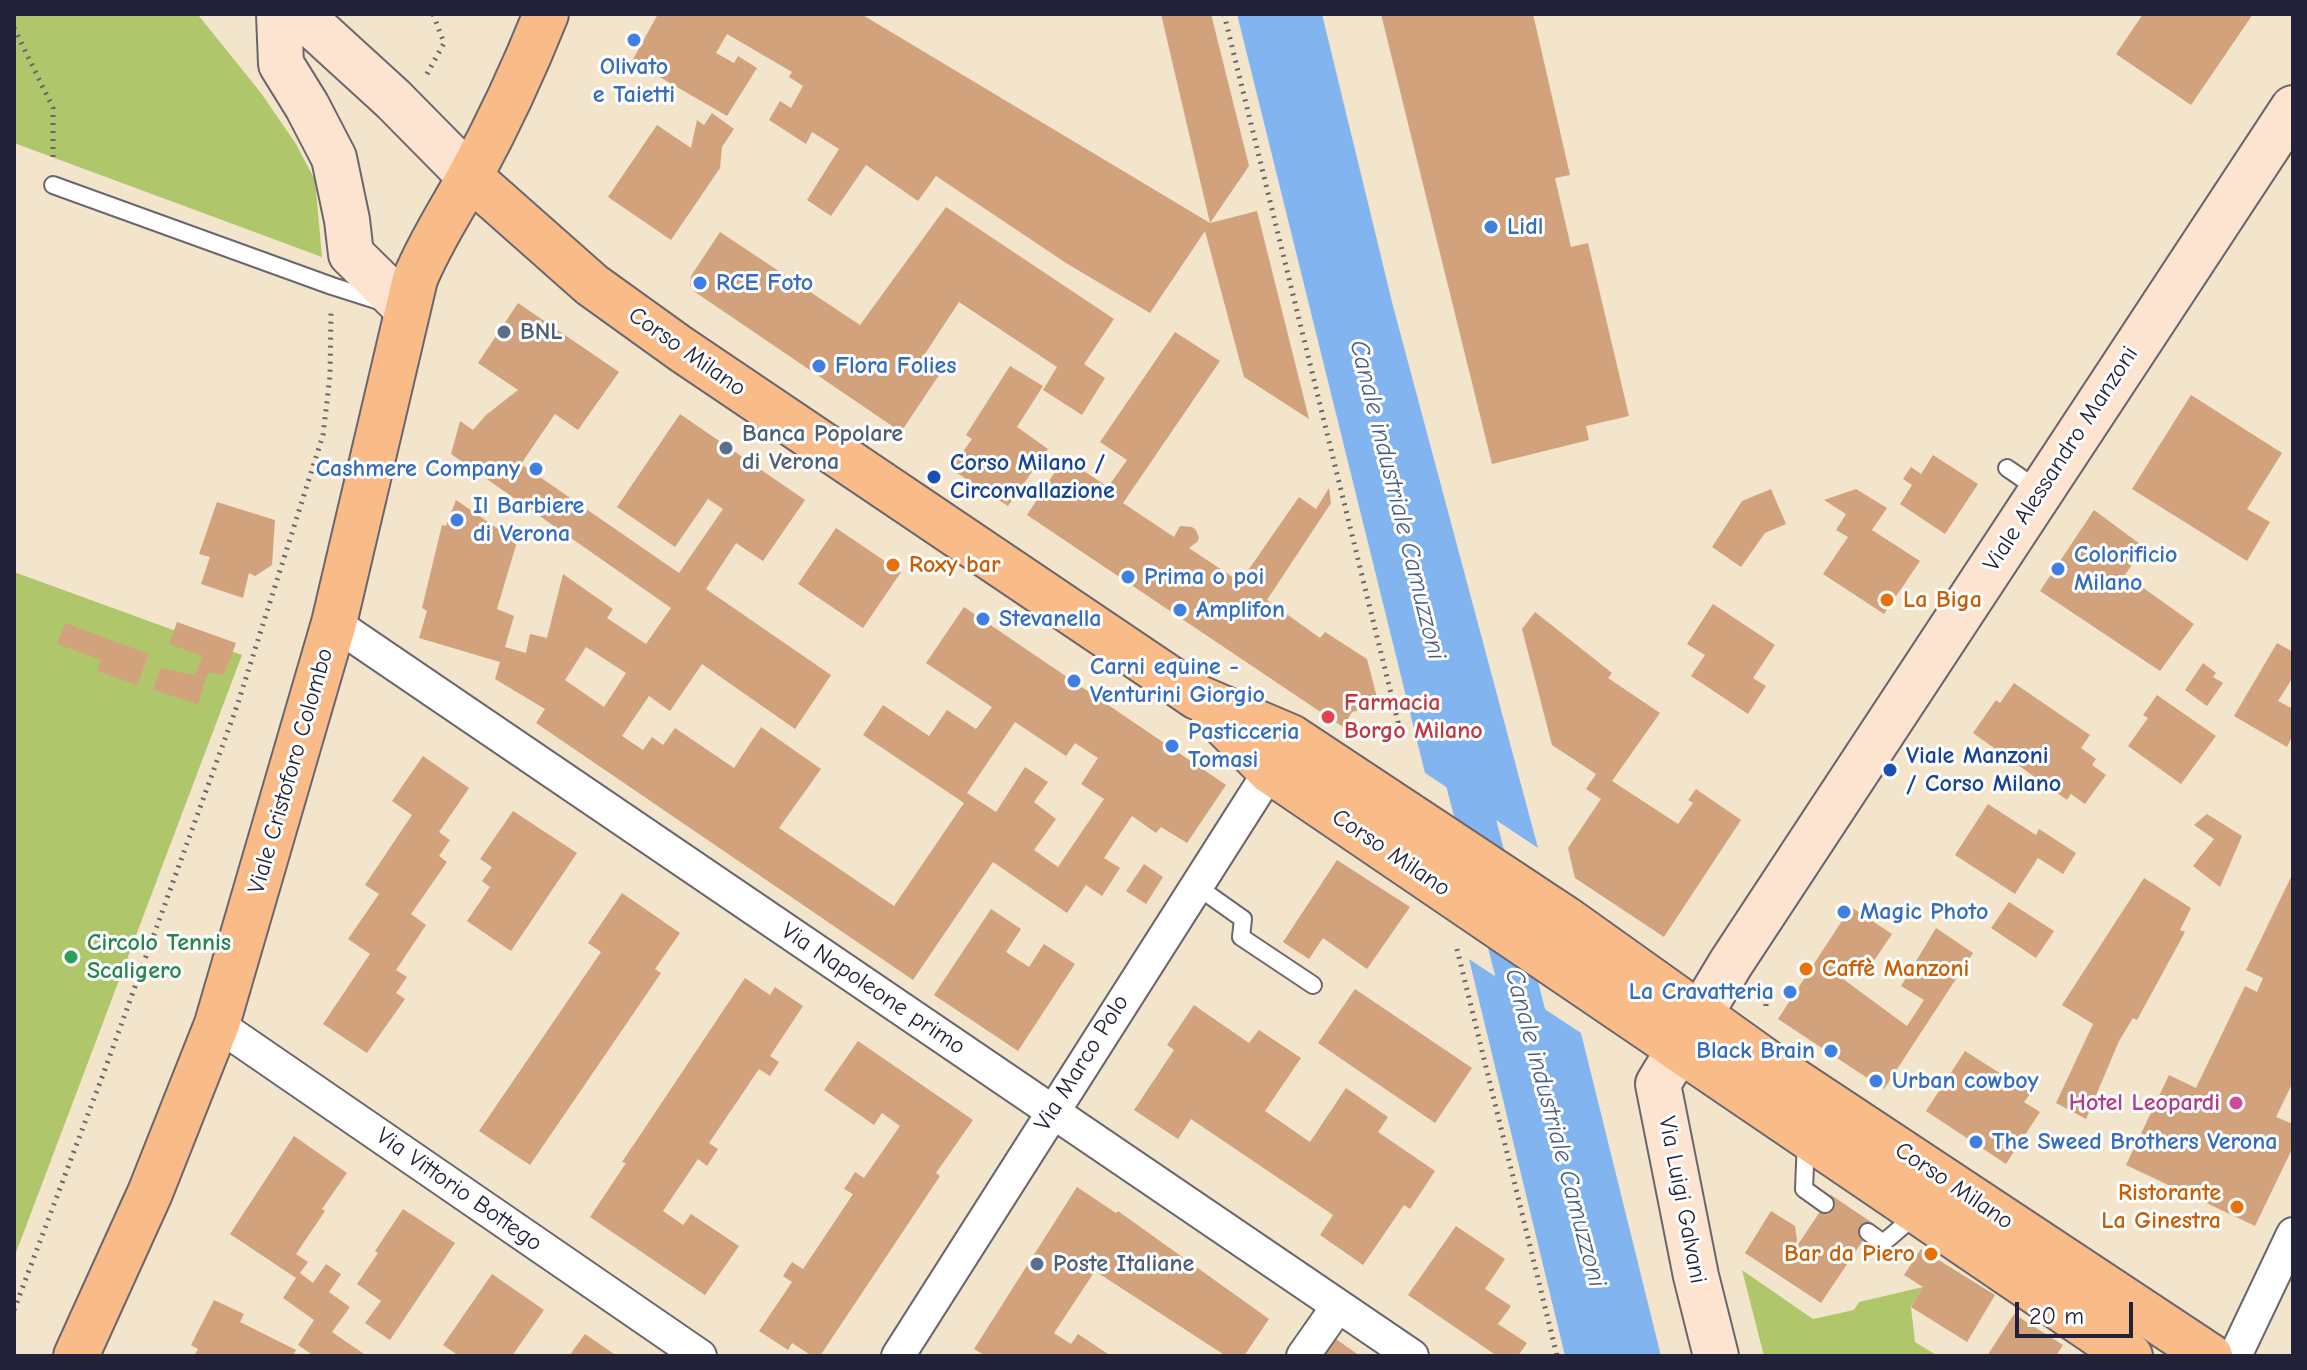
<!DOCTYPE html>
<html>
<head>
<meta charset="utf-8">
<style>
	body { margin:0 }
	#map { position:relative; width:2307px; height:1370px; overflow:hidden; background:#f3e5cb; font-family:"Comic Neue",sans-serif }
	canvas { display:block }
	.frame { position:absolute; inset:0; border:16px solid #22223b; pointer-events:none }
	.scale { position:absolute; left:2015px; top:1302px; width:118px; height:36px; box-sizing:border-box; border:4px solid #22223b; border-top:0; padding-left:10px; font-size:24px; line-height:28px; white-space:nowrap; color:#22223b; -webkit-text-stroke:6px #fff; paint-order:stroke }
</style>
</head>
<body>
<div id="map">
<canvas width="2307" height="1370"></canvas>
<div class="frame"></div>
<div class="scale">20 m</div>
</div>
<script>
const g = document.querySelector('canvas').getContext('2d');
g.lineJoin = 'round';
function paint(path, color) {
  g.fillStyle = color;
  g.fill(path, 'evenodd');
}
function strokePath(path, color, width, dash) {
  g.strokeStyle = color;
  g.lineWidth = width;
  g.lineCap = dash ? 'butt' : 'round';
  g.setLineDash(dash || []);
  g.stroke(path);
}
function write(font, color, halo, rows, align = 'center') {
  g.font = font + ' "Comic Neue",sans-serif';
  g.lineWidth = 6;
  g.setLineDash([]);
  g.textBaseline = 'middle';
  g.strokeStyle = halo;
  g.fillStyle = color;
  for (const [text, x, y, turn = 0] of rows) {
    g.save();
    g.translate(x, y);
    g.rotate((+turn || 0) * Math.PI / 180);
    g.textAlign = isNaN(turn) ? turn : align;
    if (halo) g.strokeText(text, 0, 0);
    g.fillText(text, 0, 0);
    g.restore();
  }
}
paint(new Path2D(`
	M 14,14 L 199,16 L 261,93 L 296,144 L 315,180 L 322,257 L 14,143 Z
	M 14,572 L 242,655 L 14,1258 Z
	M 1742,1270 L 1813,1319 L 1854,1310 L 1859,1302 L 1923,1287 L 1911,1307 L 1915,1342 L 1938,1356 L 1764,1356 Z`), '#b0c66b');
paint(new Path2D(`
	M 1237,14 L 1322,14 L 1393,306 L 1538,848 L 1425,773 Z
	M 1469,959 L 1581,1033 L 1661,1356 L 1565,1356 Z`), '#82b5ef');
strokePath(new Path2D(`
	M 1458,752 L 1534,1046`), '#82b5ef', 40);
paint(new Path2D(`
	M 658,14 L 861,14 L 1210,223 L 1161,14 L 1211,14 L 1249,166 L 1210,223 L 1257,211 L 1309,419 L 1244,377 L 1205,231 L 1150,313 L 1066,263 L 936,176 L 918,201 L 866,165 L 831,216 L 807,200 L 839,149 L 812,132 L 806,144 L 769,120 L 780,101 L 791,108 L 803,86 L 789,77 L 792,72 L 727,34 L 716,53 L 734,63 L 738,56 L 757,68 L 727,116 L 632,61 Z
	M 1381,14 L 1533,14 L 1570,175 L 1555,178 L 1571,247 L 1588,243 L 1629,416 L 1586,426 L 1589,440 L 1492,464 Z
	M 2143,14 L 2253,14 L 2191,105 L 2116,54 Z
	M 712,113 L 734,129 L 722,147 L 720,168 L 671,240 L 608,197 L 657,125 L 691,148 L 697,120 L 704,125 Z
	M 946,207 L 1114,319 L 1084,364 L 1105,378 L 1082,415 L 1043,390 L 1057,367 L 959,302 L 919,363 L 939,375 L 901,432 L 695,292 L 690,285 L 691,276 L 720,232 L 860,325 Z
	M 518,303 L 619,372 L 578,430 L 555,414 L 521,464 L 679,573 L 723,509 L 708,499 L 675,547 L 617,507 L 680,414 L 805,500 L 763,561 L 736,543 L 706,589 L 831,675 L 795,729 L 702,664 L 670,711 L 649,696 L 622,736 L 643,750 L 652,737 L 663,745 L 675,728 L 734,768 L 761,727 L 821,769 L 779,828 L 894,906 L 964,803 L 863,735 L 883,705 L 929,736 L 947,710 L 976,729 L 992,707 L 926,663 L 964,607 L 1226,785 L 1187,843 L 1161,827 L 1156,833 L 1132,816 L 1104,858 L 1120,868 L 1102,896 L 1086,885 L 1067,913 L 993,862 L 913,980 L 536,723 L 545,709 L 495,679 L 500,662 L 419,638 L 427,611 L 422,608 L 442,525 L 446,526 L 456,500 L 517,542 L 497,609 L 514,616 L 505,647 L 526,653 L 530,634 L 547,638 L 563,574 L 613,609 L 607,618 L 646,644 L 671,608 L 451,454 L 460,421 L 473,430 L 486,415 L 518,390 L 478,363 ZM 586,647 L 626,673 L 604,707 L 565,680 ZM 1015,722 L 1066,756 L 1075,743 L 1098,758 L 1081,784 L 1104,799 L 1058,867 L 1034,850 L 1056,819 L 1034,802 L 1048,782 L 1025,767 L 996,812 L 967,793 Z
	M 1175,332 L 1220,361 L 1123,503 L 1174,537 L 1180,526 L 1192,527 L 1196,530 L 1199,538 L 1197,542 L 1189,548 L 1240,582 L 1299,497 L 1316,509 L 1329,488 L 1331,503 L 1267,600 L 1320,638 L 1325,632 L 1367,659 L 1379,705 L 1352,712 L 1343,727 L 1027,515 L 1064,458 L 1108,487 L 1127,460 L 1100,442 Z
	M 1010,366 L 1043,386 L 1017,427 L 1048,449 L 1008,506 L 951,469 L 972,439 L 966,435 Z
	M 2191,395 L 2282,453 L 2247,509 L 2270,522 L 2247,561 L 2132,489 Z
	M 1933,455 L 1978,484 L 1945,534 L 1900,504 L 1912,485 L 1903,479 L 1911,467 L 1921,474 Z
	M 1771,489 L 1786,524 L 1765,533 L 1741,567 L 1712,547 L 1742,501 Z
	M 1856,489 L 1887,508 L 1872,530 L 1920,561 L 1884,614 L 1823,574 L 1848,537 L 1836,530 L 1846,514 L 1824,500 Z
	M 217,502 L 275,520 L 272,565 L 255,576 L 249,573 L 243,598 L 201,584 L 210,557 L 199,554 Z
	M 2094,510 L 2144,547 L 2125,575 L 2194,624 L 2160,671 L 2040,591 Z
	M 836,528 L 901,572 L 863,628 L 798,584 Z
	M 1713,604 L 1775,645 L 1753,678 L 1766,686 L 1748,714 L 1691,676 L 1705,655 L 1687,644 Z
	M 1535,612 L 1612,673 L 1608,678 L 1660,713 L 1612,781 L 1678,824 L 1693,803 L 1688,800 L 1696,789 L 1741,820 L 1664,937 L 1575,878 L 1568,848 L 1601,799 L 1586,789 L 1596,774 L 1552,745 L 1522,629 Z
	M 177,622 L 236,643 L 224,675 L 208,672 L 198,704 L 153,690 L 160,668 L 195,675 L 202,656 L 169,644 Z
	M 65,623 L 149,654 L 137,685 L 97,671 L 101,660 L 57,644 Z
	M 2277,643 L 2293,652 L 2293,677 L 2278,701 L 2293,709 L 2293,735 L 2287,747 L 2234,716 Z
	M 2203,663 L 2216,673 L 2213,677 L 2223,683 L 2207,706 L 2185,690 Z
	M 2014,683 L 2090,735 L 2081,748 L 2096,759 L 2092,765 L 2106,775 L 2085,804 L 2071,794 L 2067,800 L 1973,733 L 1996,700 L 2000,703 Z
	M 2157,695 L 2216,736 L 2181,784 L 2128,746 L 2148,718 L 2143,715 Z
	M 423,756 L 469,788 L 439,832 L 450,840 L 439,856 L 447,862 L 411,914 L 426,925 L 396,970 L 407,977 L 396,993 L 405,999 L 367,1053 L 323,1024 L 370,954 L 348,939 L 379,894 L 365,885 L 412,815 L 392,801 Z
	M 1988,804 L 2036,835 L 2039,829 L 2076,853 L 2063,874 L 2038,858 L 2015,894 L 1955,855 Z
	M 513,811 L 577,853 L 511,951 L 467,921 L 490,887 L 482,881 L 492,867 L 480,859 Z
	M 2207,814 L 2242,836 L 2220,887 L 2193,866 L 2214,839 L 2194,825 Z
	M 1337,860 L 1410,907 L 1367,969 L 1323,938 L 1309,959 L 1283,942 Z
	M 1144,864 L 1163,877 L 1146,904 L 1126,891 Z
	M 2293,873 L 2293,1082 L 2276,1117 L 2293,1124 L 2293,1147 L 2255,1226 L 2126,1165 L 2169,1075 L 2196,1088 L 2245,986 L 2257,992 L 2263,978 L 2246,970 Z
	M 2144,878 L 2191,908 L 2180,930 L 2185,932 L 2137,1020 L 2133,1018 L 2119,1041 L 2086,1119 L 2056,1103 L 2093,1024 L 2062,1005 Z
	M 622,893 L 680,933 L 655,969 L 661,973 L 530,1165 L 479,1131 L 601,952 L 588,943 Z
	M 2009,902 L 2054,931 L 2036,958 L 1991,928 Z
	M 1851,907 L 1892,934 L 1867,971 L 1854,963 L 1843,979 L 1907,1026 L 1924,1000 L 1901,986 L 1936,928 L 1973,953 L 1884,1089 L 1778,1019 Z
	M 991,909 L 1021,929 L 1006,952 L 1029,967 L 1044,944 L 1075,964 L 1018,1051 L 934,995 Z
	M 745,978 L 770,995 L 775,987 L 803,1006 L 770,1056 L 779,1062 L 770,1076 L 759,1069 L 709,1143 L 718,1149 L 707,1166 L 698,1159 L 663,1211 L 683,1225 L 691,1214 L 739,1246 L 705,1295 L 590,1217 L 626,1163 L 622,1162 Z
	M 1355,989 L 1472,1068 L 1435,1123 L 1318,1043 Z
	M 1194,1005 L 1249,1043 L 1259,1030 L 1301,1058 L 1265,1111 L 1310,1142 L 1346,1088 L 1388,1117 L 1378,1132 L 1435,1171 L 1410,1209 L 1404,1205 L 1363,1265 L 1320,1235 L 1333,1215 L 1191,1119 L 1178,1139 L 1134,1110 L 1174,1050 L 1167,1045 Z
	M 858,1041 L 973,1120 L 936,1173 L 940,1176 L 820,1356 L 812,1356 L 792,1343 L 788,1350 L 759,1331 L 792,1282 L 783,1276 L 792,1262 L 803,1269 L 853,1194 L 844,1189 L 855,1172 L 864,1178 L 900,1126 L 882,1113 L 874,1125 L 824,1090 Z
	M 1965,1051 L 2031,1093 L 2024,1102 L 2040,1112 L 2006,1164 L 1926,1111 Z
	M 294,1136 L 347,1173 L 322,1209 L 325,1211 L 296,1254 L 308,1262 L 300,1273 L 313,1283 L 326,1264 L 341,1274 L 329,1292 L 350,1307 L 332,1332 L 367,1356 L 314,1356 L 298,1345 L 314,1320 L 283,1298 L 296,1278 L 230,1234 Z
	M 1077,1187 L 1116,1213 L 1118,1211 L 1269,1319 L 1244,1356 L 1226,1356 L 1095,1271 L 1054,1333 L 1071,1344 L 1078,1334 L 1111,1356 L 986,1356 L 974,1349 Z
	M 1831,1195 L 1874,1224 L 1821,1303 L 1745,1253 L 1771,1211 L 1795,1226 L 1797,1240 L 1795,1249 Z
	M 403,1209 L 455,1243 L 390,1340 L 365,1323 L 381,1301 L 357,1284 L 378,1253 L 375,1251 Z
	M 1456,1226 L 1505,1259 L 1485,1289 L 1511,1306 L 1498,1324 L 1527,1343 L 1518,1356 L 1497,1356 L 1408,1295 Z
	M 1921,1249 L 1995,1295 L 1967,1342 L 1911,1307 L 1923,1287 L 1904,1275 Z
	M 492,1274 L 544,1310 L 512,1356 L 459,1356 L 443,1345 Z
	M 214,1300 L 244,1314 L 240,1322 L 296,1350 L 293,1356 L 194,1356 L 198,1349 L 191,1345 Z
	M 2014,1314 L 2063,1345 L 2056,1356 L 1987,1356 Z
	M 585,1334 L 617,1356 L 569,1356 Z
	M 1333,1337 L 1360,1356 L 1320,1356 Z`), '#d1a27c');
const lane = new Path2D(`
	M 53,185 L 332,286 L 382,302
	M 2007,468 L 2039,490
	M 1195,885 L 1243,919 L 1241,937 L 1313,985
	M 1806,1140 L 1804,1189 L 1825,1204
	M 1868,1232 L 1883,1243 L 1917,1214`);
const street = new Path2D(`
	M 334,623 L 1412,1356
	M 217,1024 L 700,1356
	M 898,1356 L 1270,771
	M 1303,1356 L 1338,1306
	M 2235,1356 L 2293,1234`);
const secondary = new Path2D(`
	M 279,14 L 281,64 L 307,106 L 334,158 L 347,220 L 351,254 L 407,309
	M 300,14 L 393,99 L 470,177
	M 1716,1356 L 1696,1276 L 1658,1084 L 1731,963 L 2293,108`);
const primary = new Path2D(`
	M 470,177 L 592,285 L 681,349 L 1197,697 L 1291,737 L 1566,919 L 1775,1068 L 2210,1356
	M 1213,713 L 1270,771 L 2130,1356
	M 76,1356 L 150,1193 L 217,1024 L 334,623 L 415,279 C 430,242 451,211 470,176 C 499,123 524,69 546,14`);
strokePath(lane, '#6b666d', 20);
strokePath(street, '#6b666d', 36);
strokePath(secondary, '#6b666d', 48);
strokePath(primary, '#6b666d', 48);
strokePath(new Path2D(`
	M 1224,14 L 1398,722 L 1382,748
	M 14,28 L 53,108 L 53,160
	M 427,74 L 444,43 L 433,14
	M 1457,949 L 1557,1356
	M 1766,988 L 1766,1010
	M 14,1310 L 104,1072 L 238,703 L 323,435 L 330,376 L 331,312`), '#6b666d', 5, [2, 6]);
strokePath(lane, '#fff', 16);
strokePath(street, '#fff', 32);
strokePath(secondary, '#fde4d0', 44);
strokePath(primary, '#f9bc89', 44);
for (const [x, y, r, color] of [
	[634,40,8,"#3f7fe0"],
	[1491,227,8,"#3f7fe0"],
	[700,283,8,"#3f7fe0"],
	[504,332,8,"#5c6f8a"],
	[819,366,8,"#3f7fe0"],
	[726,448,8,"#5c6f8a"],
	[536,469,8,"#3f7fe0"],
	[934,477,8,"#1a4fb4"],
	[457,520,8,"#3f7fe0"],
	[893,565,8,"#e8710a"],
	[2058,569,8,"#3f7fe0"],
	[1128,577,8,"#3f7fe0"],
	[1887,600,8,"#e8710a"],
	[1180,610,8,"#3f7fe0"],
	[983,619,8,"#3f7fe0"],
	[1074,681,8,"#3f7fe0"],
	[1328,717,8,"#e0444e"],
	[1172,746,8,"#3f7fe0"],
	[1890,770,8,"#1a4fb4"],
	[1844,912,8,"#3f7fe0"],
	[71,957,8,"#2e9e5b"],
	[1806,969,8,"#e8710a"],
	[1790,992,8,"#3f7fe0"],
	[1831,1051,8,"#3f7fe0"],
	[1876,1081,8,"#3f7fe0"],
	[2236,1103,8,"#d1479c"],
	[1976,1142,8,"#3f7fe0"],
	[2237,1207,8,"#e8710a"],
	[1931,1254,8,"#e8710a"],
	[1037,1264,8,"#5c6f8a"]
]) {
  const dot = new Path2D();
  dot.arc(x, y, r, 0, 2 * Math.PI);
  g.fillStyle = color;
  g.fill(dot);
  strokePath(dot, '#fff', 3);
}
write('bold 24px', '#366cbe', '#fff', [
	["Olivato",634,67,"center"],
	["e Taietti",634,95,"center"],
	["Lidl",1507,227],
	["RCE Foto",716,283],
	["Flora Folies",835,366],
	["Cashmere Company",520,469,"right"],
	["Il Barbiere",473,506],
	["di Verona",473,534],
	["Colorificio",2074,555],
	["Milano",2074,583],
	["Prima o poi",1144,577],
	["Amplifon",1196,610],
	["Stevanella",999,619],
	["Carni equine -",1090,667],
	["Venturini Giorgio",1090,695],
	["Pasticceria",1188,732],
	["Tomasi",1188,760],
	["Magic Photo",1860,912],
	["La Cravatteria",1774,992,"right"],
	["Black Brain",1815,1051,"right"],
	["Urban cowboy",1892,1081],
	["The Sweed Brothers Verona",1992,1142]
], 'left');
write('bold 24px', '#4e5e75', '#fff', [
	["BNL",520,332],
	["Banca Popolare",742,434],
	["di Verona",742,462],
	["Poste Italiane",1053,1264]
], 'left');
write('24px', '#22223b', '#fff', [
	["Corso Milano",687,352,35],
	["Viale Alessandro Manzoni",2061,459,-57],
	["Viale Cristoforo Colombo",291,771,-74],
	["Corso Milano",1391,853,34],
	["Via Napoleone primo",873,989,34],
	["Via Marco Polo",1082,1063,-58],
	["Corso Milano",1954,1186,34],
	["Via Vittorio Bottego",459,1190,35],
	["Via Luigi Galvani",1682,1200,79]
]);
write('bold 24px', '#164399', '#fff', [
	["Corso Milano /",950,463],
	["Circonvallazione",950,491],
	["Viale Manzoni",1906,756],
	["/ Corso Milano",1906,784]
], 'left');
write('bold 24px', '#c56008', '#fff', [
	["Roxy bar",909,565],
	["La Biga",1903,600],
	["Caffè Manzoni",1822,969],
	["Ristorante",2221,1193,"right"],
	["La Ginestra",2221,1221,"right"],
	["Bar da Piero",1915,1254,"right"]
], 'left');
write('bold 24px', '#be3a42', '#fff', [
	["Farmacia",1344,703],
	["Borgo Milano",1344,731]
], 'left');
write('bold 24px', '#27864d', '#fff', [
	["Circolo Tennis",87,943],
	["Scaligero",87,971]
], 'left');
write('bold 24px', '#b23c85', '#fff', [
	["Hotel Leopardi",2220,1103]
], 'right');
write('italic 26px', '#485d83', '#fff', [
	["Canale industriale Camuzzoni",1397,500,76],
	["Canale industriale Camuzzoni",1555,1128,75]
]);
</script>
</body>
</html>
